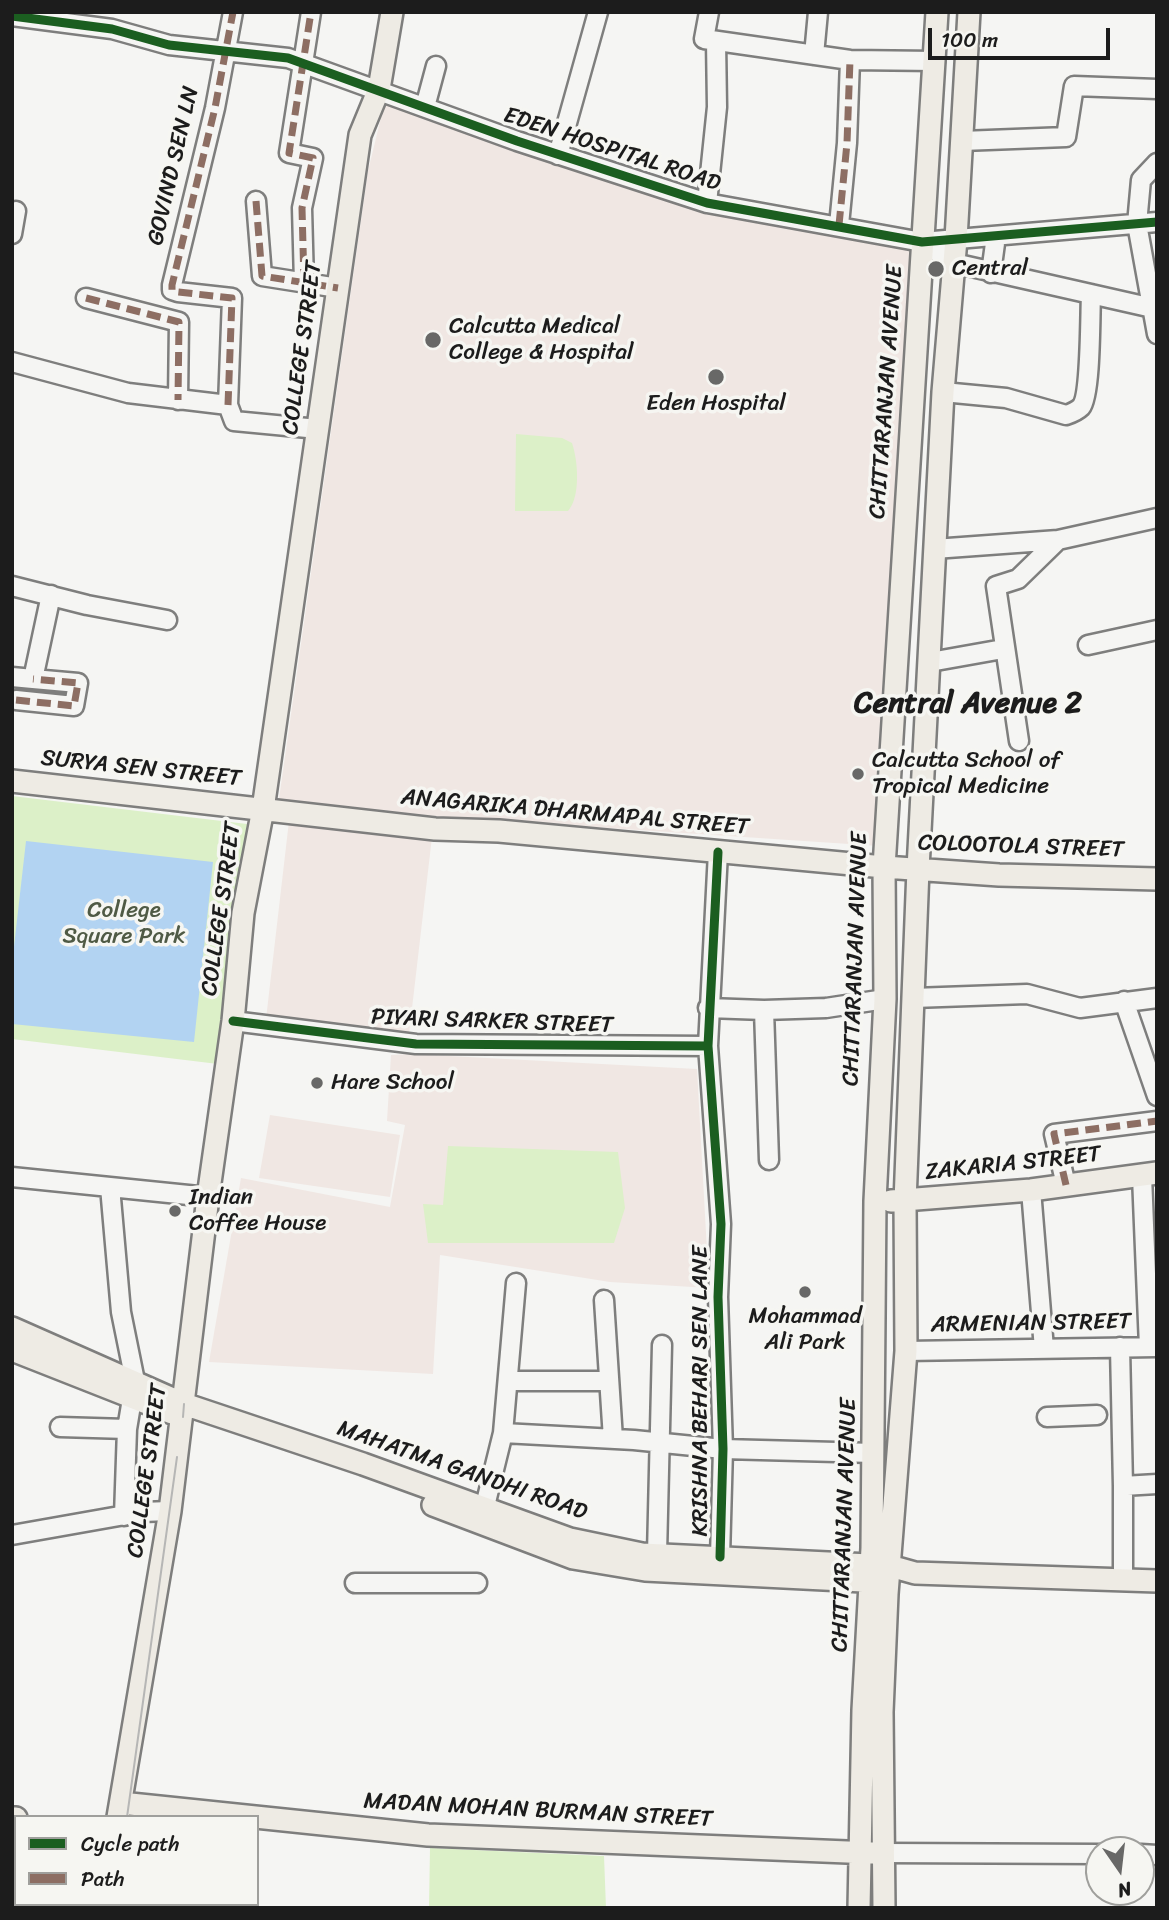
<!DOCTYPE html>
<html>
<head>
<meta charset="utf-8">
<style>
	body { margin:0 }
	#map { position:relative; width:1169px; height:1920px; overflow:hidden; background:#f5f5f3; font-family:Sriracha,sans-serif }
	canvas { display:block }
	.frame { position:absolute; inset:0; border:14px solid #1c1c1c; pointer-events:none }
	.legend { position:absolute; left:14px; top:1815px; width:245px; height:91px; box-sizing:border-box; background:#f6f6f2; border:2px solid #9f9f9c; margin:0; padding:9px 12px; list-style:none; font-size:21px; color:#1c1c1c }
	.legend li { display:flex; align-items:center; gap:14px; height:35px }
	.legend b { width:35px; border:2px solid #9f9f9c }
	.north { position:absolute; left:1085px; top:1836px; width:70px; height:70px; box-sizing:border-box; background:#f6f6f2; border:2px solid #9f9f9c; border-radius:50%; rotate:166deg; font-size:19px; font-weight:700; line-height:28px; text-align:center; color:#1c1c1c }
	.north::after { content:''; display:block; margin:auto; width:24px; height:32px; background:#686867; clip-path:polygon(50% 0,100% 100%,50% 72%,0 100%) }
	.scale { position:absolute; left:928px; top:28px; width:182px; height:32px; box-sizing:border-box; border:4px solid #1c1c1c; border-top:0; padding-left:9px; font-size:21px; line-height:24px; white-space:nowrap; color:#1c1c1c; -webkit-text-stroke:5px #f6f6f2; paint-order:stroke }
</style>
</head>
<body>
<div id="map">
<canvas width="1169" height="1920"></canvas>
<div class="frame"></div>
<ul class="legend">
<li><b style="height:9px;background:#1b5e20"></b>Cycle path</li>
<li><b style="height:9px;background:#8d6e63"></b>Path</li>
</ul>
<div class="north">N</div>
<div class="scale">100 m</div>
</div>
<script>
const g = document.querySelector('canvas').getContext('2d');
g.lineJoin = 'round';
function paint(path, color) {
  g.fillStyle = color;
  g.fill(path, 'evenodd');
}
function strokePath(path, color, width, dash) {
  g.strokeStyle = color;
  g.lineWidth = width;
  g.lineCap = dash ? 'butt' : 'round';
  g.setLineDash(dash || []);
  g.stroke(path);
}
function write(font, color, halo, rows, align = 'center') {
  g.font = font + ' Sriracha,sans-serif';
  g.lineWidth = 7;
  g.setLineDash([]);
  g.textBaseline = 'middle';
  g.strokeStyle = halo;
  g.fillStyle = color;
  for (const [text, x, y, turn = 0] of rows) {
    g.save();
    g.translate(x, y);
    g.rotate((+turn || 0) * Math.PI / 180);
    g.textAlign = isNaN(turn) ? turn : align;
    if (halo) g.strokeText(text, 0, 0);
    g.fillText(text, 0, 0);
    g.restore();
  }
}
paint(new Path2D(`
	M 386,97 L 724,210 L 917,242 L 879,846 L 278,806 L 368,171 Z
	M 289,821 L 432,837 L 409,1034 L 266,1019 Z
	M 411,1054 L 697,1069 L 709,1288 L 610,1282 L 440,1255 L 433,1374 L 209,1362 L 241,1178 L 390,1207 L 405,1125 L 387,1121 L 391,1055 Z
	M 270,1115 L 400,1135 L 390,1197 L 259,1178 Z`), '#f0e7e3');
paint(new Path2D(`
	M 516,434 L 562,438 L 572,443 C 578,460 581,497 568,511 L 515,511 Z
	M 12,796 L 247,824 L 218,1064 L 12,1039 Z
	M 448,1146 L 618,1152 L 625,1208 L 614,1243 L 428,1243 L 423,1204 L 443,1205 Z
	M 430,1848 L 604,1856 L 606,1908 L 429,1908 Z`), '#dcf0c8');
paint(new Path2D(`
	M 26,841 L 213,862 L 194,1042 L 12,1024 L 12,964 Z`), '#b2d3f2');
const minor = new Path2D(`
	M 709,12 L 704,39 L 850,60 L 935,61
	M 12,16 L 112,29 L 169,45 L 288,58 L 517,141 L 707,203 L 922,242 L 1157,222
	M 814,55 L 818,12
	M 425,107 L 436,66
	M 962,141 L 1066,137 L 1074,86 L 1157,89
	M 558,155 L 598,12
	M 1157,163 L 1141,180 L 1137,224 L 1157,334
	M 256,201 L 262,276 L 338,288
	M 707,203 L 717,107 L 716,41
	M 839,225 L 847,143 L 850,60
	M 12,234 L 16,211
	M 922,242 L 954,263 L 1157,309
	M 991,273 L 996,236
	M 304,283 L 302,208 L 313,158 L 289,153 L 311,12
	M 86,298 L 179,322 L 178,400
	M 12,362 L 128,393 L 228,405 L 234,421 L 318,429
	M 943,392 L 1006,398 L 1066,415 C 1072,413 1077,411 1081,407 C 1091,395 1090,314 1091,294
	M 228,405 L 232,298 L 178,292 L 172,290 L 172,285 L 215,108 L 233,12
	M 934,549 L 1058,540
	M 12,586 L 87,605 L 167,620
	M 1088,645 L 1157,630
	M 930,662 L 1003,649
	M 12,677 L 33,679 L 51,595
	M 16,700 L 74,706 L 78,683 L 33,679
	M 1019,741 L 996,586 L 1018,579 L 1058,540 L 1157,518
	M 718,852 L 708,1046 L 721,1224 L 718,1297 L 723,1449 L 720,1557
	M 913,998 L 1027,994 L 1080,1008 L 1157,998
	M 1124,1001 L 1157,1096
	M 708,1008 L 764,1010 L 769,1160
	M 764,1010 L 826,1008 L 885,999
	M 233,1021 L 416,1044 L 708,1046
	M 1142,1176 L 1149,1347
	M 12,1177 L 208,1197
	M 1066,1185 L 1054,1134 L 1157,1121
	M 110,1187 L 121,1312 L 135,1381 L 127,1429
	M 1031,1190 L 1044,1349
	M 604,1300 L 613,1439
	M 1120,1347 L 1123,1486
	M 906,1351 L 1157,1347
	M 510,1381 L 609,1381
	M 1047,1417 L 1097,1415
	M 60,1427 L 127,1429 L 124,1516
	M 503,1433 L 634,1440 L 723,1449 L 874,1453
	M 484,1510 L 503,1433 L 516,1283
	M 12,1535 L 142,1512 L 170,1511
	M 657,1554 L 662,1345
	M 1123,1580 L 1123,1486 L 1157,1484
	M 355,1583 L 477,1583
	M 884,1853 L 1099,1854
	M 1141,1854 L 1157,1855`);
const major = new Path2D(`
	M 12,781 L 435,829 L 499,831 L 884,867 L 999,875 L 1157,879
	M 891,1201 L 1031,1190 L 1157,1173
	M 12,1328 L 184,1404 L 363,1464 L 570,1539 L 642,1554 L 890,1566 L 915,1573 L 1157,1581
	M 12,1350 L 172,1413
	M 433,1505 L 573,1558 L 645,1570 L 883,1582
	M 121,1803 L 428,1835 L 872,1853
	M 118,1817 L 170,1511 L 208,1197 L 233,1021 L 243,913 L 263,809 L 360,135 L 379,89 L 392,12
	M 12,1818 L 16,1818
	M 107,1908 L 107,1904
	M 859,1908 L 863,1710 L 872,1548 L 875,1201 L 885,999 L 884,867 L 937,12
	M 884,1908 L 882,1712 L 887,1594 L 906,1351 L 905,1202 L 918,869 L 943,392 L 956,239 L 969,12`);
strokePath(minor, '#7e7e7d', 23);
strokePath(major, '#7e7e7d', 26);
strokePath(minor, '#f5f5f3', 18);
strokePath(major, '#eeebe4', 21);
strokePath(new Path2D(`
	M 183,1417 L 184,1404
	M 127,1817 L 177,1457
	M 119,1908 L 119,1904`), '#b6b6b5', 2);
strokePath(new Path2D(`
	M 256,201 L 262,276 L 338,288
	M 839,225 L 847,143 L 850,60
	M 304,283 L 302,208 L 313,158 L 289,153 L 311,12
	M 86,298 L 179,322 L 178,400
	M 228,405 L 232,298 L 178,292 L 172,290 L 172,285 L 215,108 L 233,12
	M 16,700 L 74,706 L 78,683 L 33,679
	M 1066,1185 L 1054,1134 L 1157,1121`), '#8d6e63', 7, [14, 7]);
strokePath(new Path2D(`
	M 12,16 L 112,29 L 169,45 L 288,58 L 517,141 L 707,203 L 922,242 L 1157,222
	M 718,852 L 708,1046 L 721,1224 L 718,1297 L 723,1449 L 720,1557
	M 233,1021 L 416,1044 L 708,1046`), '#1b5e20', 9);
for (const [x, y, r, color] of [
	[936,269,9,"#686867"],
	[433,340,9,"#686867"],
	[716,377,9,"#686867"],
	[858,774,7,"#686867"],
	[317,1083,7,"#686867"],
	[175,1211,7,"#686867"],
	[805,1292,7,"#686867"]
]) {
  const dot = new Path2D();
  dot.arc(x, y, r, 0, 2 * Math.PI);
  g.fillStyle = color;
  g.fill(dot);
  strokePath(dot, '#f6f6f2', 2.5);
}
write('23px', '#1c1c1c', '#f6f6f2', [
	["EDEN HOSPITAL ROAD",612,150,18],
	["GOVIND SEN LN",174,166,-77],
	["COLLEGE STREET",303,348,-82],
	["CHITTARANJAN AVENUE",887,392,-86],
	["SURYA SEN STREET",141,769,6],
	["ANAGARIKA DHARMAPAL STREET",575,813,5],
	["COLOOTOLA STREET",1021,847,2],
	["COLLEGE STREET",222,909,-82],
	["CHITTARANJAN AVENUE",856,959,-88],
	["PIYARI SARKER STREET",492,1022,2],
	["ZAKARIA STREET",1013,1164,-6],
	["ARMENIAN STREET",1031,1324,-1],
	["KRISHNA BEHARI SEN LANE",701,1391,-90],
	["COLLEGE STREET",148,1471,-82],
	["MAHATMA GANDHI ROAD",462,1471,19],
	["CHITTARANJAN AVENUE",845,1525,-88],
	["MADAN MOHAN BURMAN STREET",538,1811,3]
]);
write('23px', '#1c1c1c', '#f6f6f2', [
	["Central",952,269],
	["Calcutta Medical",449,327],
	["College & Hospital",449,353],
	["Eden Hospital",716,404,"center"],
	["Calcutta School of",872,761],
	["Tropical Medicine",872,787],
	["Hare School",331,1083],
	["Indian",189,1198],
	["Coffee House",189,1224],
	["Mohammad",805,1317,"center"],
	["Ali Park",805,1343,"center"]
], 'left');
write('23px', '#4f5a45', '#f6f6f2', [
	["College",124,911],
	["Square Park",124,937]
]);
write('bold 30px', '#1c1c1c', '#f6f6f2', [
	["Central Avenue 2",968,704]
]);
</script>
</body>
</html>
